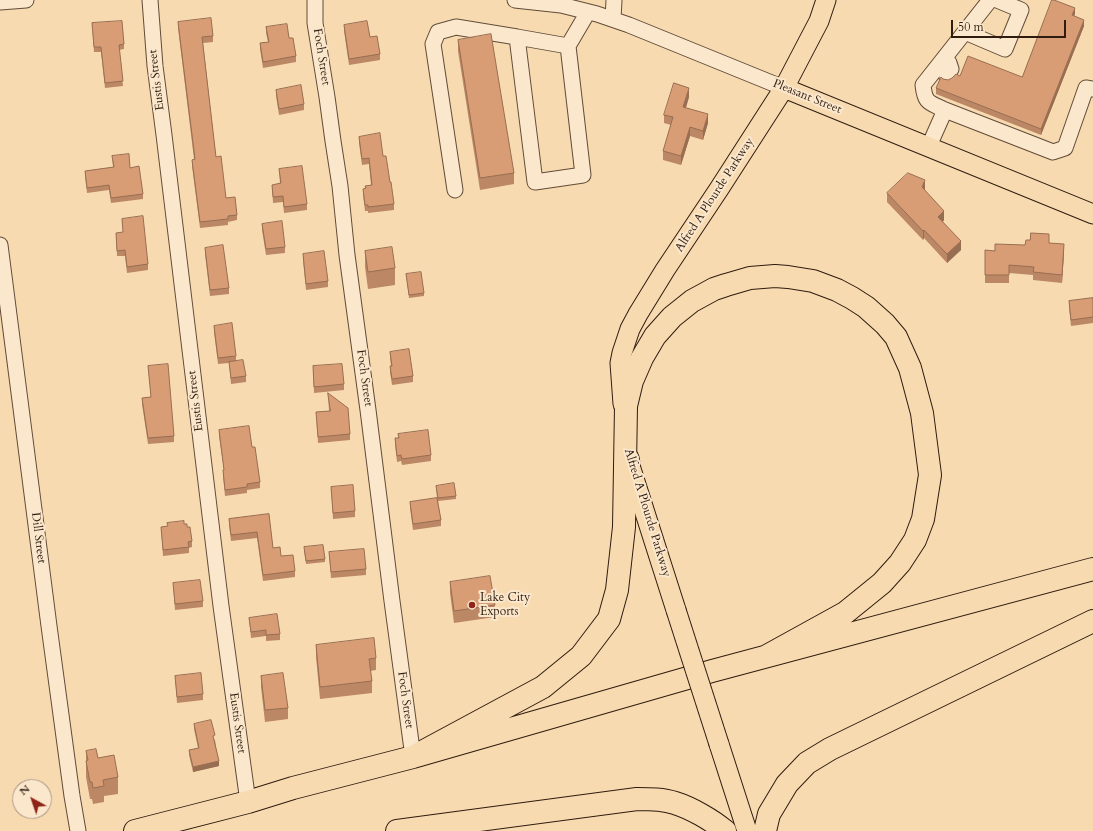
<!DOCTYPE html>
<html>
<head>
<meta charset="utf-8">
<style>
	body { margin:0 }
	#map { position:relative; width:1093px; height:831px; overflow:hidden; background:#f8dab1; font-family:Cardo,serif }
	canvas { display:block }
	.north { position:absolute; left:12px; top:779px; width:40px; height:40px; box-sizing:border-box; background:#fae7cc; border:1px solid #a99680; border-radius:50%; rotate:320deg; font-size:11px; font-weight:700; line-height:16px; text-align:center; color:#2f1c0f }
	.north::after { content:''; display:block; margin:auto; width:14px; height:18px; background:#8f2418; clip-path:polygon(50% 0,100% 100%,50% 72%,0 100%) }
	.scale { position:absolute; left:951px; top:20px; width:115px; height:18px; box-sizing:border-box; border:2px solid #2f1c0f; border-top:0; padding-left:5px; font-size:12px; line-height:14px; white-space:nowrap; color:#2f1c0f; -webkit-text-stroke:3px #fae7cc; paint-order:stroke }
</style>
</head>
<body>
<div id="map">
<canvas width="1093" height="831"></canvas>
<div class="north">N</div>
<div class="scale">50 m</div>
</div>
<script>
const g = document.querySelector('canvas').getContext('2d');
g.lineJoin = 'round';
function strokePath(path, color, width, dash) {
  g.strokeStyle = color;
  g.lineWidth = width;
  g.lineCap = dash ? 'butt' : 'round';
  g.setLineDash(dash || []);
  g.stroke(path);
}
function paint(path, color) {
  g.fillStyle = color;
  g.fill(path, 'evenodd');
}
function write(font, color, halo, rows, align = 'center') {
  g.font = font + ' Cardo,serif';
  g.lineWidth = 4;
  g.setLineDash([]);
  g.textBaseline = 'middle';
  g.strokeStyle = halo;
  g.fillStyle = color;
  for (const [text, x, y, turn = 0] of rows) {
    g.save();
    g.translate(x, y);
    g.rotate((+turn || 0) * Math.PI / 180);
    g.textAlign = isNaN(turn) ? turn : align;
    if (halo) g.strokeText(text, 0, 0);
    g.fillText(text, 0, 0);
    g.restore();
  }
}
const minor = new Path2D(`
	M 150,0 L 155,66 L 164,135 L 221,606 L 248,802
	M 315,0 L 315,23 L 327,97 L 333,141 L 340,186 L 347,255 L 368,410 L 392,601 L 413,757
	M 515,0 L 561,5 L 597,14 L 629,25 L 784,88
	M 0,2 L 26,0
	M 613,19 L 614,0
	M 965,32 L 1005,49 L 1021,10 L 997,0
	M 568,46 L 517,37 L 535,182 L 583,175 L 568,46 L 588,12
	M 945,57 L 949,63 L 951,69 L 947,77
	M 945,110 L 1053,152 L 1065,148 L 1086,88 L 1093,89
	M 929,146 L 945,110 C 929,102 925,104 923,85 L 990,0
	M 455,190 L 433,44 L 438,32 L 456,27 L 517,37
	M 0,245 L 49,626 L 72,796 L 78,831`);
const major = new Path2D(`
	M 784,88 L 1093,214
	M 623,404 L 620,363 L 622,353 L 630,329 L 638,314 L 665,270 L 719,189 L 784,88 L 819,21 L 826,0
	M 629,458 L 631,469 L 676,610
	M 719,744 L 747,831`);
const highway = new Path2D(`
	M 413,757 L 543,687 L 581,656 L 609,619 L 617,590 L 624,527 L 626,406 L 632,381 L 642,358 L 655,336 L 672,317 L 692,301 L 714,289 L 726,285 L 750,278 L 775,276 L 788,277 L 813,281 L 837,290 L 852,298 L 866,307 L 885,324 L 896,337 L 910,368 L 922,413 L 930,475 L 923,519 L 915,540 L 900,563 L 882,583 L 845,613 L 767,656
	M 135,831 L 248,802 L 293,788 L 413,757 L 712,671 L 1093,569
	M 397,831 L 637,799 C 650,799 663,799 675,803 C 691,808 712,820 725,831
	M 765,831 L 769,814 L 787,784 L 807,763 L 830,749 L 1093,621`);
strokePath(minor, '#614c38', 17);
strokePath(major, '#2f1c0f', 21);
strokePath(highway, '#2f1c0f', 24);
strokePath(minor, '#fae7cc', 15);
strokePath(major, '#f8dab1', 19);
strokePath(highway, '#f8dab1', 22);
const majorBridge = new Path2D(`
	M 676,610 L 719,744`);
strokePath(majorBridge, '#2f1c0f', 21, []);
strokePath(majorBridge, '#f8dab1', 19);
paint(new Path2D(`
	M 1075,14 L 1074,16 L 1084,26 L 1041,135 L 936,94 L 936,88 L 943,79 L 948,80 L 960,76 L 1022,77 Z
	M 178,22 L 213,36 L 213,42 L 203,43 L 216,157 L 226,198 L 237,215 L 237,220 L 228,222 L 228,225 L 200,228 L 192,166 L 192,160 L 194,159 L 178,28 Z
	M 92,23 L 124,44 L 124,49 L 119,50 L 123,86 L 105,88 L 101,52 L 94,52 Z
	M 344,25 L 370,37 L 380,54 L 380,60 L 349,65 L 344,31 Z
	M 266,27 L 289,38 L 296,56 L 296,62 L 263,68 L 260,49 L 260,43 L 268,42 L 266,33 Z
	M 458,40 L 514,173 L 514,184 L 480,190 L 458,51 Z
	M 276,90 L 304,104 L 304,110 L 279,115 L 276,96 Z
	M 689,97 L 686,108 L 708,123 L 703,140 L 690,136 L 681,165 L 663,160 L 663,151 L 671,125 L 664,123 L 664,115 Z
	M 359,137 L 383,156 L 390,182 L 394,204 L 394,210 L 368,213 L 368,211 L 365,211 L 363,195 L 363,189 L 365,189 L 365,186 L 371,185 L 369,164 L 362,165 L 359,143 Z
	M 112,156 L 130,168 L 143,194 L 143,199 L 111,203 L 109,190 L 87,193 L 85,176 L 85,171 L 113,167 Z
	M 279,169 L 307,204 L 307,210 L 284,213 L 283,202 L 273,203 L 272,185 L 280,184 Z
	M 925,189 L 925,190 L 944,220 L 943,222 L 961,250 L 947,263 L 924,238 L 923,240 L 887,202 L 887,193 Z
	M 122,219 L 148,264 L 148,270 L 127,273 L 125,256 L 117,256 L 116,233 L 123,232 Z
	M 262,224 L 285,247 L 285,253 L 266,255 L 262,230 Z
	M 1049,243 L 1064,252 L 1062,283 L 1033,280 L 1033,275 L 1009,273 L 1009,283 L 985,283 L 985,250 L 995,251 Z
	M 205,248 L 229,288 L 229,294 L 210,296 L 205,254 Z
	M 365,251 L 395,268 L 395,285 L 368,289 L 365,267 Z
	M 303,254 L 328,281 L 328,287 L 306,290 L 303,260 Z
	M 406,274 L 424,293 L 424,296 L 409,298 Z
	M 1093,298 L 1093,323 L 1071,326 L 1069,307 L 1069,301 Z
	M 214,326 L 236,356 L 236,361 L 246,376 L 246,382 L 231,384 L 229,363 L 218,364 L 214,332 Z
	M 390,352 L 413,376 L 413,382 L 392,385 L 390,372 L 390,366 L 391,366 L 390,357 Z
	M 148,366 L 174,436 L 174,442 L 148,444 L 142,404 L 142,398 L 151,397 Z
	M 313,366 L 344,384 L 344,390 L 314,393 Z
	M 328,393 L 350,434 L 350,440 L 318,443 L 316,412 L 329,411 Z
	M 219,430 L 252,447 L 260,482 L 260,488 L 247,490 L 247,493 L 225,496 L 223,476 L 224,470 L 219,436 Z
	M 398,434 L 431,455 L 431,461 L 402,465 L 401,461 L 397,462 L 395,444 L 395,438 L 398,438 Z
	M 436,486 L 456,496 L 456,499 L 438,501 L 441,520 L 441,526 L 413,530 L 410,508 L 410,502 L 437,498 Z
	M 331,487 L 355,511 L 355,517 L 333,519 Z
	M 269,514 L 273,548 L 295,571 L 295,577 L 263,581 L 257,538 L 231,541 L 229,525 L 229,519 Z
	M 184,524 L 187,527 L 192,541 L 192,547 L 189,548 L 189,553 L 163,556 L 161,527 Z
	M 304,550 L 325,559 L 325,562 L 306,564 Z
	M 329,552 L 366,569 L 366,575 L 331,578 Z
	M 450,582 L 495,605 L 495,617 L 454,623 L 450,593 Z
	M 173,583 L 203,601 L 203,607 L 175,610 Z
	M 249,618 L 280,634 L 280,640 L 266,641 L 266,636 L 251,638 Z
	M 316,645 L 376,658 L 376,670 L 370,671 L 372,681 L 372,693 L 320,699 L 316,657 Z
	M 175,676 L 203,694 L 203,700 L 177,703 Z
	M 261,676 L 288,708 L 288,719 L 265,722 L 261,687 Z
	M 194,724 L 215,740 L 219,766 L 193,772 L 189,755 L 189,750 L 198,748 L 194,729 Z
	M 86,751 L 98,758 L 118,777 L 118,794 L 104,796 L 104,802 L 93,804 L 92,799 L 90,799 L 86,777 Z`), '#bb8765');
paint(new Path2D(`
	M 1075,8 L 1075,14 L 1072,21 L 1072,15 Z
	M 1084,20 L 1084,26 L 1041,135 L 1041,129 Z
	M 689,88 L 689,97 L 683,116 L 683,107 Z
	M 708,114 L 708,123 L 703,140 L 703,131 Z
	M 690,127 L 690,136 L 681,165 L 681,156 Z
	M 925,180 L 925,189 L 922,196 L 922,187 Z
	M 944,211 L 944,220 L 938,226 L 938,217 Z
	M 924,230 L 924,238 L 923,240 L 923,231 Z
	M 961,241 L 961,250 L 947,263 L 947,254 Z
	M 1064,244 L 1064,252 L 1062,283 L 1062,275 Z
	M 219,761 L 219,766 L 193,772 L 193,767 Z`), '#986e52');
const building = new Path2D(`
	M 1052,0 L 1054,0 L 1075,8 L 1072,15 L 1084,20 L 1041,129 L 936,88 L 941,77 L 943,79 L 948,80 L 952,78 L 956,74 L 960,76 L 968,56 L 1022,77 Z
	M 211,18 L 213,36 L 202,37 L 216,157 L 221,156 L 226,198 L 235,197 L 237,215 L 228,216 L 228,219 L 200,222 L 192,160 L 195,159 L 178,22 Z
	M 122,21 L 124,44 L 119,45 L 123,81 L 105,83 L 101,47 L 94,47 L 92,23 Z
	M 367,21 L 370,37 L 377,36 L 380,54 L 349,59 L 344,25 Z
	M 287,24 L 289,38 L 293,38 L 296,56 L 263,62 L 260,43 L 269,42 L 266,27 Z
	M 491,34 L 514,173 L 480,178 L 458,40 Z
	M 674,83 L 689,88 L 683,107 L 708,114 L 703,131 L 690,127 L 681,156 L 663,151 L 673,117 L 664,115 Z
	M 301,85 L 304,104 L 279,109 L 276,90 Z
	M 380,133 L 383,156 L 386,156 L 390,182 L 391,182 L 394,204 L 368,207 L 368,205 L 365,205 L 363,189 L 366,188 L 365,186 L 372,185 L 369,158 L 362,159 L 359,137 Z
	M 129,154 L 130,168 L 139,166 L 143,194 L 111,198 L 109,185 L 87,188 L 85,171 L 114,167 L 112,156 Z
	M 302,166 L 307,204 L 284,207 L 283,196 L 273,197 L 272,185 L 281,183 L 279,169 Z
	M 908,173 L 925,180 L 922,187 L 944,211 L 938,217 L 961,241 L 947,254 L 924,230 L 923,231 L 887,193 Z
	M 143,216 L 148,264 L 127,267 L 125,250 L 117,251 L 116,233 L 123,232 L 122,219 Z
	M 282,221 L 285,247 L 266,249 L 262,224 Z
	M 1031,233 L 1049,234 L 1049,243 L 1064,244 L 1062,275 L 1033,272 L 1034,267 L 1009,265 L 1009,275 L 985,275 L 985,250 L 995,251 L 995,244 L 1025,245 L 1026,240 L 1030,240 Z
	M 223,245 L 229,288 L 210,290 L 205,248 Z
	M 392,247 L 395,268 L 368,272 L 365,251 Z
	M 324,251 L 328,281 L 306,284 L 303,254 Z
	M 421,272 L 424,293 L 409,295 L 406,274 Z
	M 1093,298 L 1093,317 L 1071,320 L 1069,301 Z
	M 232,323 L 236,356 L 218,358 L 214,326 Z
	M 409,349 L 413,376 L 392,379 L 390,366 L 392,366 L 390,352 Z
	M 243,360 L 246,376 L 231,378 L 229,362 Z
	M 168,364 L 174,436 L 148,438 L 142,398 L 151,397 L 148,366 Z
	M 342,364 L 344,384 L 314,387 L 313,366 Z
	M 328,393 L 348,408 L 350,434 L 318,437 L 316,412 L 330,411 Z
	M 249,426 L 252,447 L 255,447 L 260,482 L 247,484 L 247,487 L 225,490 L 223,470 L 224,470 L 219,430 Z
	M 428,430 L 431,455 L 402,459 L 401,455 L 397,456 L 395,438 L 399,438 L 398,434 Z
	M 454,483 L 456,496 L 438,498 L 436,486 Z
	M 353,485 L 355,511 L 333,513 L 331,487 Z
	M 437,498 L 441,520 L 413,524 L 410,502 Z
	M 269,514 L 273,548 L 280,547 L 281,556 L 293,555 L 295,571 L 263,575 L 257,532 L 231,535 L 229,519 Z
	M 184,521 L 184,524 L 187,524 L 187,527 L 190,527 L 192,541 L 188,542 L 189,547 L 163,550 L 161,527 L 168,526 L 167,523 Z
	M 323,545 L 325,559 L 306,561 L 304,547 Z
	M 364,549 L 366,569 L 331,572 L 329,552 Z
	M 490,576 L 495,605 L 454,611 L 450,582 Z
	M 200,580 L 203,601 L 175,604 L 173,583 Z
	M 277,614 L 280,634 L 266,635 L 266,630 L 251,632 L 249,618 Z
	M 374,638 L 376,658 L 369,659 L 372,681 L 320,687 L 316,645 Z
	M 201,673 L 203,694 L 177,697 L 175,676 Z
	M 283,673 L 288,708 L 265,710 L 261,676 Z
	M 211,720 L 215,735 L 213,736 L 219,761 L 193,767 L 189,750 L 199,748 L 194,724 Z
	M 96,749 L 98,758 L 114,755 L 118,777 L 103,780 L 104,786 L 93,788 L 92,782 L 90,782 L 86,761 L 88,760 L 86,751 Z`);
paint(building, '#d99d75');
strokePath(building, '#986e52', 1);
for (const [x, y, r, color] of [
	[472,605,4,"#8f2418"]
]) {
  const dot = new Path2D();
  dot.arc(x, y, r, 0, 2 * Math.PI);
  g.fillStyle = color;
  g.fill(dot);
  strokePath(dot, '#fae7cc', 1.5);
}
write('12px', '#2f1c0f', '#fae7cc', [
	["Foch Street",321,57,81],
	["Eustis Street",157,80,-97],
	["Pleasant Street",807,97,22],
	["Alfred A Plourde Parkway",715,195,-57],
	["Foch Street",364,378,82],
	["Eustis Street",196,401,-97],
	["Alfred A Plourde Parkway",647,513,73],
	["Dill Street",38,538,83],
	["Foch Street",405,700,82],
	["Eustis Street",237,723,82]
]);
write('12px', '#2f1c0f', '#fae7cc', [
	["Lake City",480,598],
	["Exports",480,612]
], 'left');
</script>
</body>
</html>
